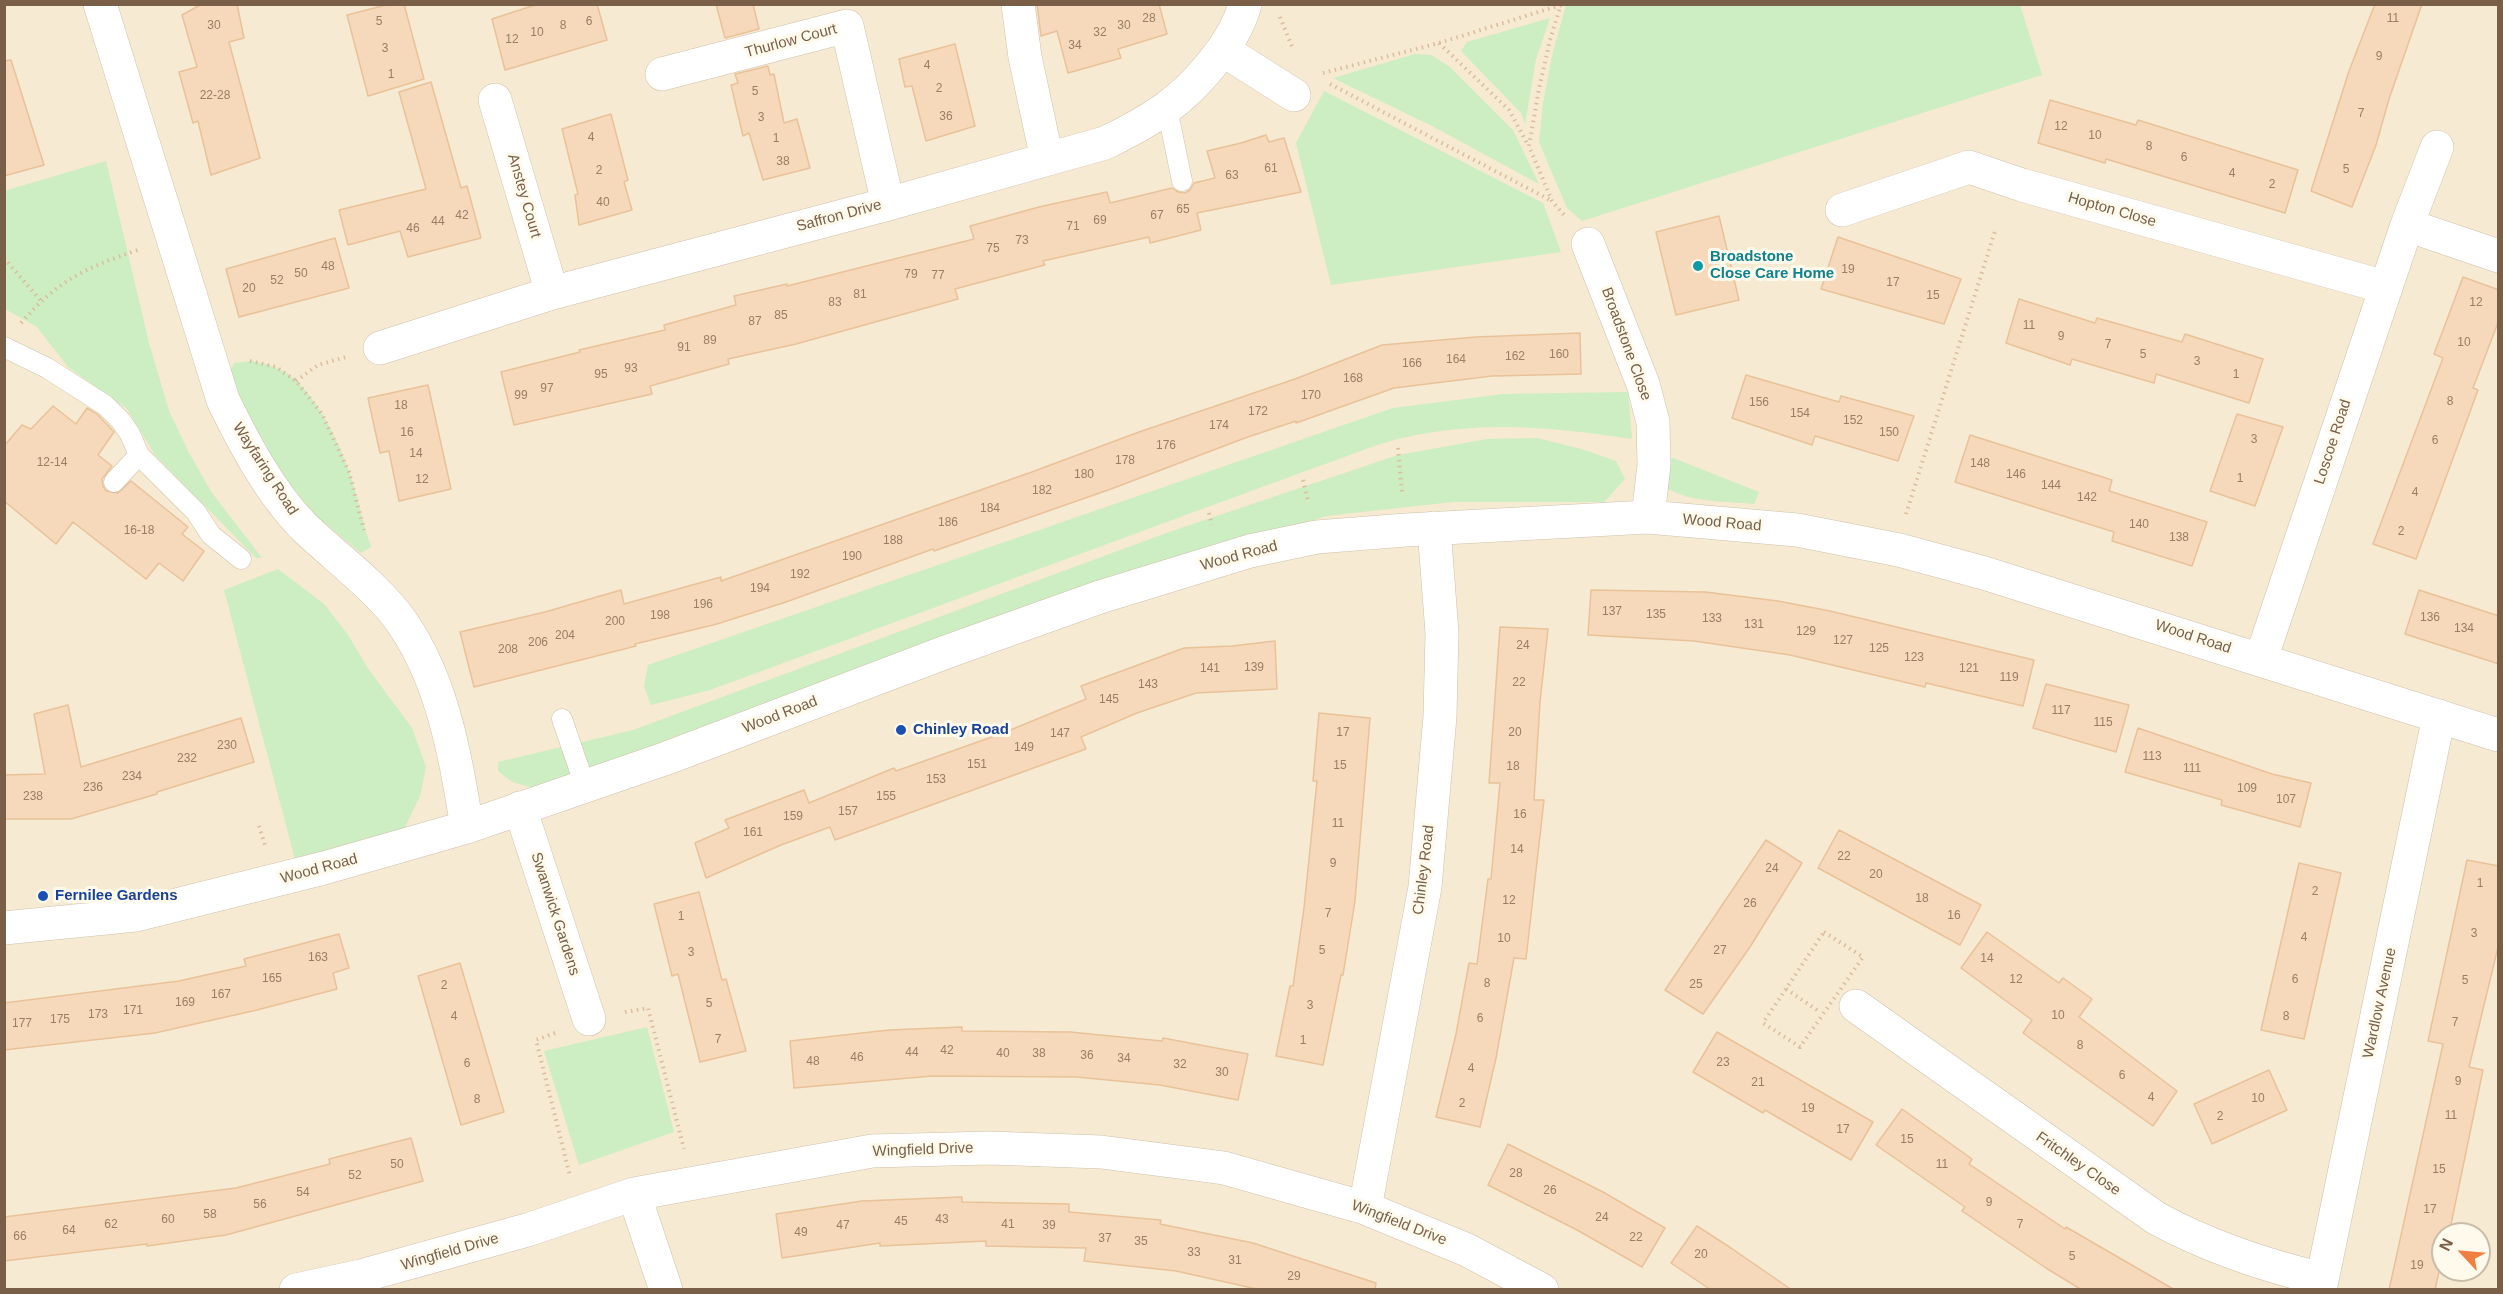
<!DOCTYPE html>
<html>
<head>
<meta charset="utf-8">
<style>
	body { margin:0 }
	#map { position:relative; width:2503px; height:1294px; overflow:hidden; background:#fef7e4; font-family:Helvetica,sans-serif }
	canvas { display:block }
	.frame { position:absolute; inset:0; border:6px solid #795f48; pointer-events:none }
	.north { position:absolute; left:2431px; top:1222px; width:60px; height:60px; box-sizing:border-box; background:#fffaec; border:2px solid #c9bcaa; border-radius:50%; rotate:296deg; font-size:16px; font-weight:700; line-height:24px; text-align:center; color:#795f48 }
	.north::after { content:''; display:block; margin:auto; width:21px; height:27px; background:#f07f41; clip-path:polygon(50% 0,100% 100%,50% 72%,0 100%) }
</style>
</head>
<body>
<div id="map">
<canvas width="2503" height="1294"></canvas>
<div class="frame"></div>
<div class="north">N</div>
</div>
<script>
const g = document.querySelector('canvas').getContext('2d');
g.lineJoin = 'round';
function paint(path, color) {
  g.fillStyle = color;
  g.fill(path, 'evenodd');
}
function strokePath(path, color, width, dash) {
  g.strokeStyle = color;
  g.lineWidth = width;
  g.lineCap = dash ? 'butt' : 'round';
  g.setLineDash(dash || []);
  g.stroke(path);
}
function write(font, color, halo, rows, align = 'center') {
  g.font = font + ' Helvetica,sans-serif';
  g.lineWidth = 6;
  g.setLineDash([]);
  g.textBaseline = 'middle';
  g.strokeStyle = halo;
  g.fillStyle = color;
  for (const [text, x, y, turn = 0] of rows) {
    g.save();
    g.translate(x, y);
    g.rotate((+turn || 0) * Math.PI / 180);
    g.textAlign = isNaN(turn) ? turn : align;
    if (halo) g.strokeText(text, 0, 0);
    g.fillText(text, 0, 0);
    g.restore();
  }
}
paint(new Path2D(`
	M 5,5 L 2498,5 L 2498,1289 L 5,1290 ZM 2443,1234 L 2479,1234 L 2479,1270 L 2443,1270 Z`), '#f6ead2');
paint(new Path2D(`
	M 1566,5 L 2020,5 L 2042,75 L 1582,221 L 1567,208 L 1539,142 L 1543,103 L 1552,56 Z
	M 1550,18 L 1536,59 L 1525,124 L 1521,113 L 1461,51 L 1467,42 Z
	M 1415,54 L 1431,55 L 1450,67 L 1513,130 L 1539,184 L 1434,127 L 1333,78 Z
	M 1324,91 L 1543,203 L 1561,252 L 1331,285 L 1296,143 Z
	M 106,161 L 149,343 L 169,411 L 189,453 L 212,493 L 262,558 L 256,558 L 155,455 L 127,409 L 68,367 L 37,327 L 5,309 L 4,191 Z
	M 252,361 C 260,363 268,364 275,367 C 310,380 337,438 349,471 C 358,496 362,522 371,547 L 361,553 L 316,516 L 276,473 L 227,377 L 234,363 Z
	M 1628,392 L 1632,439 C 1551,427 1483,420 1402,438 C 1372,445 1341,459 1311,469 L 710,690 L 651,705 L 644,686 L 648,665 L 1393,408 L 1503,394 Z
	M 1537,438 L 1585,450 L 1616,461 L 1625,479 L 1604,502 L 1453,502 L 1326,516 L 537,789 L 512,782 L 498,771 L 498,762 L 633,730 L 1169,532 L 1398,455 L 1487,439 Z
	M 1665,458 L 1673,458 L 1759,492 L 1754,504 C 1726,501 1686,503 1662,485 Z
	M 278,569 L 324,604 L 348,635 L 369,670 L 412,728 L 426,767 L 420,796 L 405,827 L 372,842 L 297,867 L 224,590 Z
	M 647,1027 L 674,1132 L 579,1165 L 544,1051 Z`), '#cdedc2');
const building = new Path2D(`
	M 202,4 L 237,4 L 244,38 L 229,42 L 260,158 L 211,175 L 198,121 L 193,123 L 179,72 L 197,67 L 182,15 Z
	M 390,4 L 404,4 L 424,79 L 368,96 L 347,15 Z
	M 538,4 L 597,4 L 607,40 L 505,70 L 492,19 Z
	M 716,4 L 753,4 L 759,29 L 725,38 Z
	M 1037,4 L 1159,4 L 1167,34 L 1118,49 L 1121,58 L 1068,73 L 1057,31 L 1041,36 Z
	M 2375,4 L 2422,4 L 2389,99 L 2376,145 L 2352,207 L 2311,191 L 2349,71 Z
	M 955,44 L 975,126 L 926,141 L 912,86 L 905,87 L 899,59 Z
	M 11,60 L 44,165 L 4,176 L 4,61 Z
	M 768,66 L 770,75 L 774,74 L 784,123 L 797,119 L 810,168 L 763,180 L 749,133 L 743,136 L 731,85 L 738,83 L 735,74 Z
	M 431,82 L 461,188 L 467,186 L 481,238 L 408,257 L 400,231 L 348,245 L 339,210 L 426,189 L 399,92 Z
	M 2050,100 L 2136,125 L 2138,120 L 2298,170 L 2285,213 L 2106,159 L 2105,163 L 2038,143 Z
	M 611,114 L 628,180 L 624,182 L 632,210 L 579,225 L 575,195 L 578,194 L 562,129 Z
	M 1266,135 L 1269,142 L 1284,138 L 1301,192 L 1197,213 L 1201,230 L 1150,243 L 1149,237 L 1043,261 L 1045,265 L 955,289 L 958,299 L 796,344 L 728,359 L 729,364 L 650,386 L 652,394 L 514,425 L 501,372 L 580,352 L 579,350 L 665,330 L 664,325 L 736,305 L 734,296 L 787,284 L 787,286 L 974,239 L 970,226 L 1039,207 L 1107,192 L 1110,203 L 1172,188 L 1178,192 L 1185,193 L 1190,190 L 1194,183 L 1215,178 L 1207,151 L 1241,143 Z
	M 1719,216 L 1739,300 L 1676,315 L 1656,232 Z
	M 1838,237 L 1961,279 L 1944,324 L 1821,289 Z
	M 335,238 L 349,288 L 239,317 L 226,269 Z
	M 2463,277 L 2499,290 L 2499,320 L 2473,388 L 2478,390 L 2416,559 L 2373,544 L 2443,358 L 2434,354 Z
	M 2019,299 L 2095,323 L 2097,318 L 2182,342 L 2185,334 L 2263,359 L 2249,403 L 2156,374 L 2154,383 L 2072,359 L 2070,365 L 2006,343 Z
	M 1580,333 L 1581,374 L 1492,376 L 1394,388 L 1296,423 L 1296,421 L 1245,438 L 1111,489 L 934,551 L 933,549 L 786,602 L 717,624 L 635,644 L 636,646 L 474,687 L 460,632 L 545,612 L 621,590 L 624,604 L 721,577 L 721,581 L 1029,473 L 1139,432 L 1295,379 L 1382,345 L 1476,337 Z
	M 1746,375 L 1839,402 L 1841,396 L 1914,416 L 1898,461 L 1815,436 L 1812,445 L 1732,418 Z
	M 428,385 L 451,489 L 399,501 L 389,451 L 380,453 L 368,398 Z
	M 53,406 L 76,424 L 87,408 L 97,414 L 114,432 L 98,455 L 112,466 L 102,479 L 103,486 L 106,491 L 118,493 L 131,481 L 188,527 L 182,534 L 204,551 L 183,581 L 159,563 L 146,579 L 73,522 L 56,544 L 4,501 L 4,446 L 22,425 L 31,429 Z
	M 2237,414 L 2283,427 L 2255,506 L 2210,491 Z
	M 1970,435 L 2112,480 L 2109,491 L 2207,522 L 2192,566 L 2112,541 L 2114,532 L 1955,482 Z
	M 1591,590 L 1705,592 L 1778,601 L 1830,611 L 2034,660 L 2023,706 L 1926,683 L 1925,687 L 1790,655 L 1694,641 L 1588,635 Z
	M 2419,590 L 2499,616 L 2499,664 L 2405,634 Z
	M 1500,627 L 1548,629 L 1540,702 L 1534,800 L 1544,800 L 1526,959 L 1514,958 L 1496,1058 L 1480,1127 L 1436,1117 L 1456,1034 L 1469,963 L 1477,964 L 1488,879 L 1491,879 L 1500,783 L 1489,783 Z
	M 1275,641 L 1277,689 L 1196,693 L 1137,713 L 1081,737 L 1086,749 L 835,840 L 830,827 L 781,845 L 706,878 L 695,843 L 729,828 L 725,820 L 804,790 L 809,803 L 894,768 L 896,771 L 1003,733 L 1086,699 L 1081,686 L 1184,648 L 1232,646 Z
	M 2046,684 L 2129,705 L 2116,752 L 2033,728 Z
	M 68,705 L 81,767 L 241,718 L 254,762 L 157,792 L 157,794 L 71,819 L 4,819 L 4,775 L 45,774 L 34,714 Z
	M 1319,713 L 1370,718 L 1355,901 L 1343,975 L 1341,975 L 1323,1065 L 1276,1056 L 1290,986 L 1293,986 L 1304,908 L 1317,781 L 1313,781 Z
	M 2138,728 L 2272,774 L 2311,783 L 2300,827 L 2221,805 L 2222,800 L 2125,772 Z
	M 1839,830 L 1981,905 L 1960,945 L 1818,868 Z
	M 1766,840 L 1802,863 L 1750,947 L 1703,1014 L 1665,990 Z
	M 2467,860 L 2499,866 L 2499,943 L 2469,1067 L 2483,1070 L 2449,1234 L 2443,1234 L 2443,1253 L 2435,1290 L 2389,1290 L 2443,1044 L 2428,1041 Z
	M 2299,863 L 2341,873 L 2304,1039 L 2261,1030 Z
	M 699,892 L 722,980 L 726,979 L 746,1051 L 700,1062 L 678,974 L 672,976 L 654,904 Z
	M 1987,932 L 2059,983 L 2063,978 L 2092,999 L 2079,1017 L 2177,1091 L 2153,1126 L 2023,1033 L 2032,1020 L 1961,968 Z
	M 339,934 L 349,968 L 333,973 L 337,989 L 257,1010 L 155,1033 L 4,1050 L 4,1003 L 179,981 L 246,966 L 244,959 Z
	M 460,963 L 504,1112 L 461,1125 L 418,976 Z
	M 962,1027 L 962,1031 L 1070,1032 L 1162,1041 L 1163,1038 L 1248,1054 L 1238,1100 L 1160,1085 L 1076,1077 L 932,1076 L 794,1088 L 790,1041 L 889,1030 Z
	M 1717,1032 L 1873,1122 L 1851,1160 L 1765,1110 L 1763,1113 L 1693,1072 Z
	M 2269,1070 L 2287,1110 L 2212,1144 L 2194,1104 Z
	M 1902,1109 L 1972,1159 L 1969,1164 L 2065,1229 L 2066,1227 L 2175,1290 L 2082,1290 L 2046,1268 L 1962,1211 L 1965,1207 L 1876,1145 Z
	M 411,1138 L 423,1181 L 226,1235 L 147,1246 L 147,1244 L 4,1261 L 4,1217 L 236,1188 L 330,1164 L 329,1159 Z
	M 1508,1144 L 1603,1192 L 1665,1228 L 1642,1267 L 1577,1230 L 1488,1185 Z
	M 962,1197 L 962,1202 L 1069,1204 L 1069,1212 L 1161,1220 L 1160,1224 L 1253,1243 L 1376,1283 L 1375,1290 L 1261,1290 L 1176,1271 L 1084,1261 L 1086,1248 L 986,1246 L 986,1241 L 880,1246 L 880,1243 L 782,1258 L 776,1214 L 862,1201 Z
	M 1697,1226 L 1731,1248 L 1792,1290 L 1711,1290 L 1671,1263 Z`);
paint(building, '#f5d9ba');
strokePath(building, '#e9c299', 1.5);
const service = new Path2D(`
	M 1167,108 L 1182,181
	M 4,347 L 47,368 L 105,405 L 121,421 L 130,434 L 139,455 L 196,512 L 211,535 L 241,559
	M 114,482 L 139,455
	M 562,719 L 585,786`);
const minor = new Path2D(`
	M 1018,4 L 1025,57 L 1047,159
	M 1223,50 L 1294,95
	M 662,74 L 847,26 L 888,204
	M 495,100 L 552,293
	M 1842,210 L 1969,167 L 2022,185 L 2385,287
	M 2407,225 L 2437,147
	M 1588,244 L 1643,384 L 1653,422 L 1654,465 L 1648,517
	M 380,348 L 552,293 L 888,204 L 1105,143 C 1126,133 1146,122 1165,109 C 1196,87 1236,41 1245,4
	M 2261,659 L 2407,225 L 2498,256
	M 520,808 L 589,1019
	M 1856,1006 L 2156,1218 C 2209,1247 2263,1265 2322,1279
	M 634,1194 L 666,1290
	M 1365,1208 L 1425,887 L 1440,716 L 1442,633 L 1434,528
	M 296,1290 L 361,1276 L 527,1230 L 634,1194 L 872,1151 L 990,1148 L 1101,1152 L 1224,1168 L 1365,1208 L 1467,1250 L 1542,1290
	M 2320,1290 L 2439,716`);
const tertiary = new Path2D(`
	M 100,4 L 223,400 C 244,443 269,491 303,526 C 333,555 369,581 395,613 C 442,673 455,755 467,827
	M 4,928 L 136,915 L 324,868 L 467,827 L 667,758 L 946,652 L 1100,597 L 1250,551 L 1317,537 L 1406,530 L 1648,517 L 1797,530 L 1899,550 L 1984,573 L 2498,735`);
strokePath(service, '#d0c0aa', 21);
strokePath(minor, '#d0c0aa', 34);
strokePath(tertiary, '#d0c0aa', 34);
strokePath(new Path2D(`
	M 1561,4 L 1550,40 L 1539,89 L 1529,146 L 1552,201 L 1564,215
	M 1280,17 L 1293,49
	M 1439,43 L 1509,110 L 1528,145
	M 1323,73 L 1439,43 L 1561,5
	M 1330,84 L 1552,201
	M 4,258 L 41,301
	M 21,323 C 58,280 85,268 138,250
	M 250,361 L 276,367 L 296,381 L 322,414 L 349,472 L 364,530
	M 296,381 L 318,365 L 346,357
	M 1398,448 L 1402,493
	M 1303,480 L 1308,501
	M 1209,513 L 1212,525
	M 1906,514 L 1995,231
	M 259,826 L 265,845
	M 1824,932 L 1863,957 L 1800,1047 L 1763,1023 Z
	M 1786,989 L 1820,1012
	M 625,1012 L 648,1008 L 684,1149
	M 555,1033 L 536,1040 L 570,1176`), '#dbbd9d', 4, [1.5, 4.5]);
strokePath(service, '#fff', 20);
strokePath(minor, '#fff', 33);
strokePath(tertiary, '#fff', 33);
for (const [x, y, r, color] of [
	[1698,266,6,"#0f9aa8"],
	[901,730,6,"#1a4fb4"],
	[43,896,6,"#1a4fb4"]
]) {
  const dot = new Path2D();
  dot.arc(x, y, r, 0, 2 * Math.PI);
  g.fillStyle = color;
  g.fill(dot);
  strokePath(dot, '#fffaec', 2);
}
write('12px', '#987e64', null, [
	["28",1149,19],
	["11",2393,19],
	["5",379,22],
	["6",589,22],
	["30",214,26],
	["8",563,26],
	["30",1124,26],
	["10",537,33],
	["32",1100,33],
	["12",512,40],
	["34",1075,46],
	["3",385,49],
	["9",2379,57],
	["4",927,66],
	["1",391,75],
	["2",939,89],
	["5",755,92],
	["22-28",215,96],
	["7",2361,114],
	["36",946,117],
	["3",761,118],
	["12",2061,127],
	["10",2095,136],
	["4",591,138],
	["1",776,139],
	["8",2149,147],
	["6",2184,158],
	["38",783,162],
	["61",1271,169],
	["5",2346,170],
	["2",599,171],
	["4",2232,174],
	["63",1232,176],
	["2",2272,185],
	["40",603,203],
	["65",1183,210],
	["42",462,216],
	["67",1157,216],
	["69",1100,221],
	["44",438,222],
	["71",1073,227],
	["46",413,229],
	["73",1022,241],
	["75",993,249],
	["48",328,267],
	["19",1848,270],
	["50",301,274],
	["79",911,275],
	["77",938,276],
	["52",277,281],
	["17",1893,283],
	["20",249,289],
	["81",860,295],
	["15",1933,296],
	["83",835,303],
	["12",2476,303],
	["85",781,316],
	["87",755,322],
	["11",2029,326],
	["9",2061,337],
	["89",710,341],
	["10",2464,343],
	["7",2108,345],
	["91",684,348],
	["160",1559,355],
	["5",2143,355],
	["162",1515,357],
	["164",1456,360],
	["3",2197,362],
	["166",1412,364],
	["93",631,369],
	["95",601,375],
	["1",2236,375],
	["168",1353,379],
	["97",547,389],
	["99",521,396],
	["170",1311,396],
	["8",2450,402],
	["156",1759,403],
	["18",401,406],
	["172",1258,412],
	["154",1800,414],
	["152",1853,421],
	["174",1219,426],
	["16",407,433],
	["150",1889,433],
	["3",2254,440],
	["6",2435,441],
	["176",1166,446],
	["14",416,454],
	["178",1125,461],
	["12-14",52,463],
	["148",1980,464],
	["180",1084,475],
	["146",2016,475],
	["1",2240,479],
	["12",422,480],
	["144",2051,486],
	["182",1042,491],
	["4",2415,493],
	["142",2087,498],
	["184",990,509],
	["186",948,523],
	["140",2139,525],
	["16-18",139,531],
	["2",2401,532],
	["138",2179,538],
	["188",893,541],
	["190",852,557],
	["192",800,575],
	["194",760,589],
	["196",703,605],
	["137",1612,612],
	["135",1656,615],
	["198",660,616],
	["136",2430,618],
	["133",1712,619],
	["200",615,622],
	["131",1754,625],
	["134",2464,629],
	["129",1806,632],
	["204",565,636],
	["127",1843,641],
	["206",538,643],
	["24",1523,646],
	["125",1879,649],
	["208",508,650],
	["123",1914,658],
	["139",1254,668],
	["141",1210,669],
	["121",1969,669],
	["119",2009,678],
	["22",1519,683],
	["143",1148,685],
	["145",1109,700],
	["117",2061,711],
	["115",2103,723],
	["17",1343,733],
	["20",1515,733],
	["147",1060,734],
	["230",227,746],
	["149",1024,748],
	["113",2152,757],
	["232",187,759],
	["151",977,765],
	["15",1340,766],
	["18",1513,767],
	["111",2192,769],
	["234",132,777],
	["153",936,780],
	["236",93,788],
	["109",2247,789],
	["238",33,797],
	["155",886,797],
	["107",2286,800],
	["157",848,812],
	["16",1520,815],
	["159",793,817],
	["11",1338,824],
	["161",753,833],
	["14",1517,850],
	["22",1844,857],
	["9",1333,864],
	["24",1772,869],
	["20",1876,875],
	["1",2480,884],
	["2",2315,892],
	["18",1922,899],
	["12",1509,901],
	["26",1750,904],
	["7",1328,914],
	["16",1954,916],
	["1",681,917],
	["3",2474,934],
	["4",2304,938],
	["10",1504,939],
	["5",1322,951],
	["27",1720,951],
	["3",691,953],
	["163",318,958],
	["14",1987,959],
	["165",272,979],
	["12",2016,980],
	["6",2295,980],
	["5",2465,981],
	["8",1487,984],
	["25",1696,985],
	["2",444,986],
	["167",221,995],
	["169",185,1003],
	["5",709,1004],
	["3",1310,1006],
	["171",133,1011],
	["173",98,1015],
	["10",2058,1016],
	["4",454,1017],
	["8",2286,1017],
	["6",1480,1019],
	["175",60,1020],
	["7",2455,1023],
	["177",22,1024],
	["7",718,1040],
	["1",1303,1041],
	["8",2080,1046],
	["42",947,1051],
	["44",912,1053],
	["40",1003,1054],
	["38",1039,1054],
	["36",1087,1056],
	["46",857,1058],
	["34",1124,1059],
	["48",813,1062],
	["23",1723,1063],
	["6",467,1064],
	["32",1180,1065],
	["4",1471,1069],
	["30",1222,1073],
	["6",2122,1076],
	["9",2458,1082],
	["21",1758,1083],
	["4",2151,1098],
	["10",2258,1099],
	["8",477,1100],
	["2",1462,1104],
	["19",1808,1109],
	["11",2451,1116],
	["2",2220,1117],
	["17",1843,1130],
	["15",1907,1140],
	["50",397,1165],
	["11",1942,1165],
	["15",2439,1170],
	["28",1516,1174],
	["52",355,1176],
	["26",1550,1191],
	["54",303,1193],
	["9",1989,1203],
	["56",260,1205],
	["17",2430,1210],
	["58",210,1215],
	["24",1602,1218],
	["60",168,1220],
	["43",942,1220],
	["45",901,1222],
	["62",111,1225],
	["41",1008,1225],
	["7",2020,1225],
	["47",843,1226],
	["39",1049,1226],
	["64",69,1231],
	["49",801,1233],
	["66",20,1237],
	["22",1636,1238],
	["37",1105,1239],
	["35",1141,1242],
	["33",1194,1253],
	["20",1701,1255],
	["5",2072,1257],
	["31",1235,1261],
	["19",2417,1266],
	["29",1294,1277]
]);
write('15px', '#795f48', '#fffaec', [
	["Thurlow Court",791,41,-15],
	["Anstey Court",524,196,74],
	["Hopton Close",2112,210,16],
	["Saffron Drive",839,216,-15],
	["Broadstone Close",1626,344,70],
	["Loscoe Road",2333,442,-72],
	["Wayfaring Road",265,469,57],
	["Wood Road",1722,523,5],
	["Wood Road",1239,556,-15],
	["Wood Road",2193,637,18],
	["Wood Road",780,715,-21],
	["Wood Road",319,869,-15],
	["Chinley Road",1424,870,-83],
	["Swanwick Gardens",555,914,72],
	["Wardlow Avenue",2380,1003,-78],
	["Wingfield Drive",923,1150,-2],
	["Fritchley Close",2078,1164,35],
	["Wingfield Drive",1399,1223,21],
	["Wingfield Drive",450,1252,-16]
]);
write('bold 15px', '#0d838f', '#fffaec', [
	["Broadstone",1710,257],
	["Close Care Home",1710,274]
], 'left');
write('bold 15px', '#164399', '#fffaec', [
	["Chinley Road",913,730],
	["Fernilee Gardens",55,896]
], 'left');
</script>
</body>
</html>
